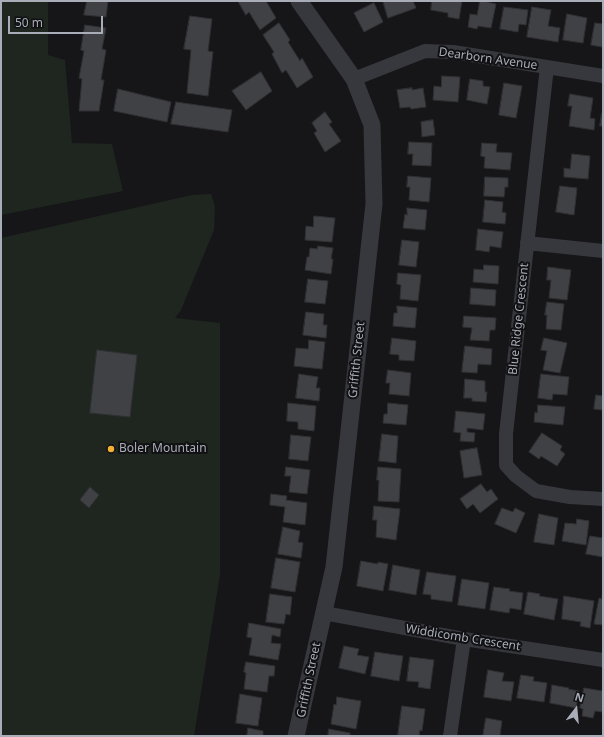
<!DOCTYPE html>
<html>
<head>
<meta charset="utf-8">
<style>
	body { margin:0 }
	#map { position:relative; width:604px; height:737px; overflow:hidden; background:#161618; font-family:"Noto Sans",sans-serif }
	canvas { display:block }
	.frame { position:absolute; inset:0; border:2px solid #a8adb8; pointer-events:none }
	.north { position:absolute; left:556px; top:689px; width:40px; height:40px; -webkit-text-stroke:3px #111113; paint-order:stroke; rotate:16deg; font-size:11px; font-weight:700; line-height:16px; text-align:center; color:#a8adb8 }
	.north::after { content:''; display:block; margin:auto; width:14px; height:18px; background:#a8adb8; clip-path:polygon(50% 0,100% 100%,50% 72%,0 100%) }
	.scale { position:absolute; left:8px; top:16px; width:95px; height:18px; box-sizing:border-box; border:2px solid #a8adb8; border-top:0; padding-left:5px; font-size:12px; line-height:14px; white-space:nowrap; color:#a8adb8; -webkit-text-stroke:3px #111113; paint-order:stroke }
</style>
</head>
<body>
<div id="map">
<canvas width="604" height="737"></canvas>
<div class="frame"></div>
<div class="north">N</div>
<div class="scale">50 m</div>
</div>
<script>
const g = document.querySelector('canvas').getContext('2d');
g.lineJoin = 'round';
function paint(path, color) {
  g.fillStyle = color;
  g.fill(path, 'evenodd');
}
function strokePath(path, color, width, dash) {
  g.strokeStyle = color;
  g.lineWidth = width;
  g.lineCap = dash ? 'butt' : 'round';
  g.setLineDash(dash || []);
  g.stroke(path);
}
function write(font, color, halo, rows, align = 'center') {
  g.font = font + ' "Noto Sans",sans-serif';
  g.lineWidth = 4;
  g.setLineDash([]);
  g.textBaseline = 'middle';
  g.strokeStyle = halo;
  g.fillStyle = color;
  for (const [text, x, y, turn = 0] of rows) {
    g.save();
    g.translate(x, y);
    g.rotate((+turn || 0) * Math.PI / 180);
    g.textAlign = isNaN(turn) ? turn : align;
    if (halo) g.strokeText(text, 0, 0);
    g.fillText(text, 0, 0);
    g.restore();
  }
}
paint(new Path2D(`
	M 1,1 L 48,1 L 48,55 L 65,60 L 72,143 L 112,144 L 123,191 L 1,215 Z
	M 211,194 L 215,206 L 214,230 L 181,310 L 175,318 L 220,323 L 220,575 L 194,736 L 1,736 L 1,238 L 192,195 Z`), '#1e261f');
const building = new Path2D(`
	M 87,1 L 108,1 L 106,17 L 84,15 Z
	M 238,1 L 260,1 L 261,2 L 266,1 L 276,18 L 260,30 L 249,12 L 246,15 Z
	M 383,1 L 413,1 L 416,8 L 388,18 Z
	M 432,1 L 462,1 L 459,19 L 448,17 L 448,13 L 431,10 Z
	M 480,1 L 488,1 L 487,2 L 496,4 L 491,28 L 478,26 L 477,29 L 468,27 L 470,14 L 477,15 Z
	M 374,3 L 383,22 L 364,32 L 354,13 Z
	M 504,7 L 528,10 L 526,25 L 519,24 L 518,32 L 500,29 Z
	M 532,7 L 551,10 L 548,26 L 560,28 L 558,42 L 527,37 Z
	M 567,14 L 587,18 L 583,43 L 563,40 Z
	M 190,16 L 212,19 L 208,51 L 213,52 L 208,96 L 187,93 L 191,50 L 184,49 Z
	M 279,23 L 290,40 L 288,42 L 300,61 L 302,58 L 313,77 L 297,88 L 286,70 L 282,73 L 272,54 L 274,52 L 263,35 Z
	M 595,23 L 603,24 L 602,47 L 591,45 Z
	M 85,25 L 106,28 L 102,49 L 106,50 L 101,80 L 104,80 L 99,111 L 79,111 L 82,79 L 79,78 L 84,51 L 81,50 Z
	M 261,72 L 272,91 L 246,110 L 232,91 Z
	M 442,76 L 460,77 L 458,102 L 433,100 L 434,86 L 441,87 Z
	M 470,79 L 483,81 L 483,86 L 490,87 L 487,104 L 467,100 Z
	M 504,83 L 522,86 L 516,118 L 499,115 Z
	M 412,88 L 412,90 L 423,88 L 426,107 L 411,109 L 410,107 L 400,108 L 397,90 Z
	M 118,89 L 171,102 L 167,122 L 114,111 Z
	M 570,94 L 593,98 L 590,118 L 595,119 L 594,130 L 569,126 L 572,106 L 568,106 Z
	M 176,102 L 232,110 L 228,132 L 171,124 Z
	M 325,112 L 332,122 L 329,124 L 341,141 L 325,152 L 314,133 L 317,131 L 312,123 Z
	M 602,113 L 603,113 L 603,126 L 600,126 Z
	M 433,120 L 435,135 L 422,137 L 421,122 Z
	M 409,142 L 432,143 L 431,166 L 412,165 L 413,154 L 408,154 Z
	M 482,143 L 497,144 L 496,152 L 512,153 L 510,170 L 484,168 L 485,157 L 481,156 Z
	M 572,154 L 590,156 L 588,179 L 564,177 L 564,168 L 570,169 Z
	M 408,176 L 431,178 L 429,202 L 409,200 L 410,187 L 407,187 Z
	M 485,177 L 508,178 L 508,187 L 505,187 L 504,197 L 484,196 Z
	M 560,186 L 577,188 L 574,215 L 556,212 Z
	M 485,200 L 503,202 L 502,212 L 506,213 L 505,224 L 483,222 Z
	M 407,208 L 427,210 L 425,230 L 403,228 L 405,214 L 407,215 Z
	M 314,216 L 335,218 L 332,242 L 305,240 L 306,226 L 313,227 Z
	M 478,229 L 503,232 L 501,248 L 490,246 L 489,252 L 476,250 Z
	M 402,240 L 419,242 L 416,267 L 399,265 Z
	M 318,246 L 333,248 L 331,259 L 333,259 L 331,274 L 305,270 L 307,257 L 309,257 L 310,248 L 317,249 Z
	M 484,265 L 499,266 L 498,284 L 473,282 L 474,269 L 483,270 Z
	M 548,267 L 571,270 L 567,300 L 549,298 L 551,280 L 547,280 Z
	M 398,273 L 421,275 L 418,301 L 400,299 L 401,285 L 397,284 Z
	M 308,279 L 328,281 L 325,304 L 305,302 Z
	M 471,288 L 496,290 L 495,306 L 470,304 Z
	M 547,302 L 564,304 L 561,330 L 546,329 L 547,315 L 545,315 Z
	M 397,306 L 417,308 L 415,328 L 393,326 L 394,313 L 397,313 Z
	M 306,312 L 324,314 L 323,325 L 327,325 L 326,338 L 303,335 Z
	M 464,316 L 496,318 L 495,330 L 490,330 L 489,341 L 470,340 L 472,328 L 463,327 Z
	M 392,338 L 416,341 L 414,361 L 399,360 L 399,355 L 390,354 Z
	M 544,338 L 567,343 L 560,373 L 543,370 L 547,351 L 541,350 Z
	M 309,340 L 325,342 L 322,369 L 294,366 L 296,348 L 308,349 Z
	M 465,346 L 492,349 L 491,365 L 478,364 L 477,373 L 462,372 Z
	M 97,350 L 137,355 L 130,417 L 90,413 Z
	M 388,370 L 411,373 L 409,396 L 389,394 L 390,383 L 386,383 Z
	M 299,374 L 318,377 L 316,388 L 320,388 L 319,401 L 296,398 Z
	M 541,374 L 569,377 L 567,395 L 553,394 L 552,400 L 538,398 Z
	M 465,379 L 485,381 L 485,392 L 487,392 L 486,402 L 472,401 L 472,398 L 464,398 Z
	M 596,395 L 603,396 L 603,410 L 594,409 Z
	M 288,403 L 316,406 L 314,431 L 298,429 L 298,422 L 287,421 Z
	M 388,403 L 408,405 L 406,425 L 383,423 L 384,414 L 387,414 Z
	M 538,405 L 565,407 L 563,425 L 534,422 L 535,412 L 537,413 Z
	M 456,411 L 485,414 L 483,430 L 467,428 L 467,432 L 475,433 L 474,442 L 460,441 L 461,433 L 454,432 Z
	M 542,433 L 562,446 L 560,450 L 565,454 L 557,466 L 541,456 L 539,459 L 529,452 Z
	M 382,434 L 398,436 L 396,463 L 379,461 Z
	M 291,435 L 311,437 L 308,461 L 289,459 Z
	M 477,448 L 482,475 L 464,478 L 460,451 Z
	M 286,467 L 310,470 L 307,494 L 289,492 L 291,476 L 285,476 Z
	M 378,467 L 401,469 L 399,502 L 378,501 L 379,480 L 377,480 Z
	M 481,484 L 487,492 L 491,489 L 498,499 L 480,513 L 473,504 L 467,509 L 460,499 Z
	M 90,487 L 99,495 L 89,508 L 80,500 Z
	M 271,494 L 287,496 L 286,500 L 307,503 L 305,525 L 283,522 L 285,507 L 270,505 Z
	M 374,506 L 400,509 L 396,540 L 376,537 L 377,520 L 373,520 Z
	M 502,508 L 513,512 L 515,508 L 525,513 L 516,533 L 495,524 Z
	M 539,514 L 558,518 L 554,545 L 534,542 Z
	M 577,519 L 589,521 L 586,545 L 562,541 L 565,523 L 576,524 Z
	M 283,527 L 300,531 L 298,542 L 303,543 L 301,558 L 278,554 Z
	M 590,536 L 603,538 L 603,557 L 586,554 Z
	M 276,558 L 300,562 L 295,592 L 271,588 Z
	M 361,561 L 378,564 L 378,562 L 388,564 L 383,591 L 357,586 Z
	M 393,565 L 420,570 L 416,595 L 389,590 Z
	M 427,572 L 456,576 L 452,602 L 431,599 L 431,595 L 423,594 Z
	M 462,579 L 489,583 L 485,609 L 458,605 Z
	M 494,587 L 510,589 L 509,591 L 523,593 L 521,610 L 510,608 L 509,613 L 490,610 Z
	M 528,592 L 540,594 L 539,596 L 558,599 L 554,620 L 524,614 Z
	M 270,594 L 292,597 L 290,615 L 286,614 L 284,624 L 266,622 Z
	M 564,596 L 594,601 L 590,628 L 580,626 L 581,622 L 562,619 Z
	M 602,596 L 603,597 L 603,625 L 594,624 L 599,598 L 602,599 Z
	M 249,623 L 281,629 L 280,637 L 272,635 L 271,643 L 281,644 L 278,660 L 249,655 L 252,638 L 247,637 Z
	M 344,646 L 359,649 L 357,655 L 369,657 L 365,674 L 339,668 Z
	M 375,652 L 403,656 L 399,681 L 371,676 Z
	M 410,657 L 434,660 L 430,689 L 418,687 L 419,682 L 407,681 Z
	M 246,662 L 275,666 L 274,676 L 269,676 L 267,692 L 244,689 L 246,673 L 244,672 Z
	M 488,670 L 504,673 L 502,681 L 514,682 L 511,701 L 484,697 Z
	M 521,675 L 534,677 L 533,681 L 547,683 L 544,702 L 517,698 Z
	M 552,685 L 569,688 L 568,689 L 579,691 L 576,708 L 550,703 Z
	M 584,688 L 603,691 L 603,712 L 595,711 L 593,718 L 582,716 L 583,709 L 580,708 Z
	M 240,694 L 262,698 L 258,726 L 236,723 Z
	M 337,697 L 361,701 L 356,729 L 331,724 L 334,704 L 336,705 Z
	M 402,706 L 425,709 L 422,731 L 420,730 L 419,736 L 398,735 Z
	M 486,718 L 502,721 L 500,735 L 507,736 L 483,736 Z
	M 248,728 L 263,731 L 263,736 L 247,736 Z
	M 329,729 L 350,733 L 350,736 L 328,736 Z`);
paint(building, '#404145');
strokePath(building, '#303034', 1);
strokePath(new Path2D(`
	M 547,67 L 506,434 L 506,465 L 516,476 L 536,491 L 570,497 L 603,499
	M 354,79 L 425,51 L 453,52 L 603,76
	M 527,243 L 603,251
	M 324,613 L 464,639 L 603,660
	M 450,736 L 464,639`), '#37383d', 14);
strokePath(new Path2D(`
	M 296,736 L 334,567 L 374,204 L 372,125 L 354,79 L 299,1`), '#37383d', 17);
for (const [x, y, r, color] of [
	[111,449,4,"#f2b134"]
]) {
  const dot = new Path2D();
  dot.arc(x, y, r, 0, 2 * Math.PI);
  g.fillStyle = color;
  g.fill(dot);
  strokePath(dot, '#111113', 1.5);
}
write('12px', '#a8adb8', '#111113', [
	["Dearborn Avenue",488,59,8],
	["Blue Ridge Crescent",519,319,-84],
	["Griffith Street",357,360,-84],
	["Widdicomb Crescent",463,638,9],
	["Griffith Street",309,680,-78]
]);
write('12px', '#a8adb8', '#111113', [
	["Boler Mountain",119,449]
], 'left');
</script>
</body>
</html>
